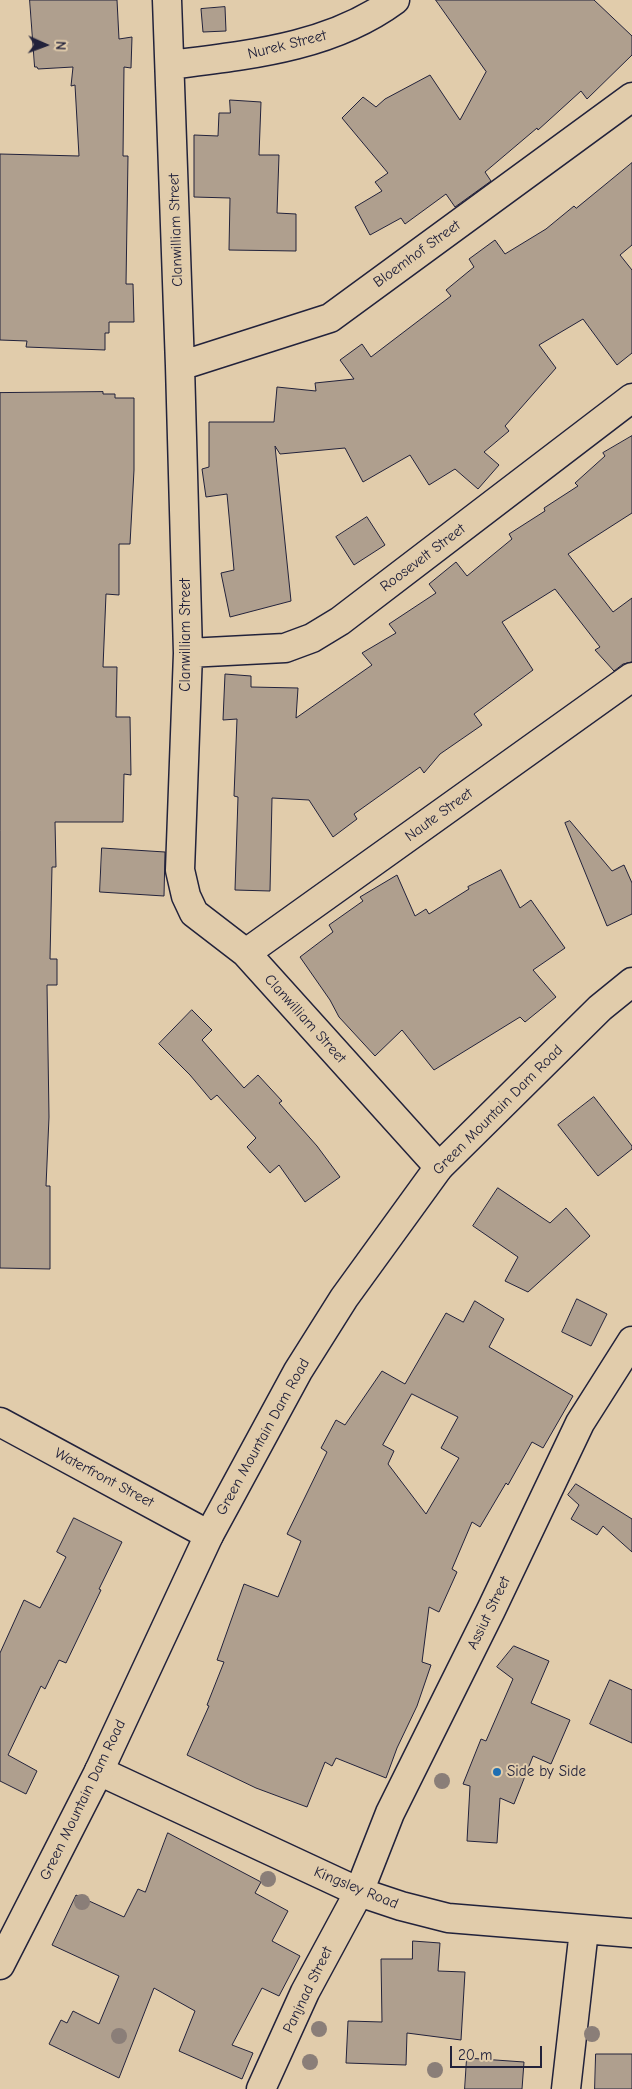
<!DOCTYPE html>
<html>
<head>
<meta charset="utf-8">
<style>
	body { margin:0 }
	#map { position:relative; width:632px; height:2089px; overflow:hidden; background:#e1ccab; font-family:"Comic Neue",sans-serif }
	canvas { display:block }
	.north { position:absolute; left:20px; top:20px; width:50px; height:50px; -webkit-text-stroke:4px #e1ccab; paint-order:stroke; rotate:92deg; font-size:14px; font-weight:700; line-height:20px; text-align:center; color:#22223b }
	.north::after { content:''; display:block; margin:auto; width:18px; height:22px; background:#22223b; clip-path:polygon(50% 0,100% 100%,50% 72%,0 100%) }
	.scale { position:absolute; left:450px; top:2046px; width:92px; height:22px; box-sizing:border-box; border:2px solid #22223b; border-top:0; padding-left:6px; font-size:15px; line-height:18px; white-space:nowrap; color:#22223b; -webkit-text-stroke:4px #e1ccab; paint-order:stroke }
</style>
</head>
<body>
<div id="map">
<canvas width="632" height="2089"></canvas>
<div class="north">N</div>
<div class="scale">20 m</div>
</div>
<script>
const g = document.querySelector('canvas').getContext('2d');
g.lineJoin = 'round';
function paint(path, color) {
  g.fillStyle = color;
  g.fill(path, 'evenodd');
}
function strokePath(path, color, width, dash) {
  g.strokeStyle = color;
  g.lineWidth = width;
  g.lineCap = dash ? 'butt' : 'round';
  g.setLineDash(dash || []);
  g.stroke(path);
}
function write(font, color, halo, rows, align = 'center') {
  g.font = font + ' "Comic Neue",sans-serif';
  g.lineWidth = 4;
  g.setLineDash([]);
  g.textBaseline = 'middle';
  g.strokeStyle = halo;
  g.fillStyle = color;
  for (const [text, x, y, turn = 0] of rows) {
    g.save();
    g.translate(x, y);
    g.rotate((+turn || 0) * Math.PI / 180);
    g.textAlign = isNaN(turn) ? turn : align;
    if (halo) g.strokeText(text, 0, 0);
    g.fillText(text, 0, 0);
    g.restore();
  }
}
const building = new Path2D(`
	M 30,0 L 117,0 L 119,39 L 132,37 L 131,68 L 124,67 L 123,156 L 128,156 L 126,284 L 133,284 L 134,322 L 109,322 L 109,333 L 105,333 L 105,350 L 26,347 L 27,341 L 0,340 L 0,154 L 79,156 L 75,85 L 71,86 L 73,67 L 38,69 L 37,67 L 35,67 Z
	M 436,0 L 594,0 L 632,36 L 632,55 L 587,99 L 581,91 L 538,130 L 537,128 L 485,172 L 491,181 L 455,207 L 446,194 L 405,224 L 401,218 L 370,235 L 355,207 L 382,191 L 375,182 L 388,173 L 342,118 L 363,97 L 376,107 L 385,99 L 430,75 L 460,120 L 486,72 Z
	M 225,7 L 226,31 L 203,32 L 201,9 Z
	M 230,100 L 261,102 L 259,155 L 279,155 L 277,213 L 296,214 L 296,251 L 229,250 L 230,198 L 194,197 L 194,135 L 218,136 L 219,113 L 230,113 Z
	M 632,163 L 632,245 L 620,255 L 632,270 L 632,353 L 617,365 L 583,319 L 539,345 L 556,368 L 505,426 L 509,431 L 484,452 L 499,465 L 478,489 L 455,469 L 429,485 L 410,455 L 363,482 L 345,448 L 280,454 L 275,446 L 291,601 L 230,617 L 221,573 L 234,570 L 227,494 L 206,497 L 202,469 L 209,467 L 209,422 L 274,422 L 277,387 L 316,391 L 315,383 L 354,379 L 340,360 L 362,344 L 371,357 L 451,296 L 446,290 L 474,267 L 469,259 L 495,240 L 505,254 L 546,229 L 574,206 L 576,208 Z
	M 103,392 L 103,394 L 115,394 L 115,398 L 134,398 L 134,470 L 130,544 L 119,544 L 119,595 L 106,594 L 103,667 L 117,667 L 116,717 L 130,717 L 131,775 L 124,774 L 123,822 L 55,822 L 56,867 L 52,867 L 50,959 L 57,959 L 57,985 L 47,985 L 49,1117 L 46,1186 L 50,1186 L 50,1269 L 0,1268 L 0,393 Z
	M 632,436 L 632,513 L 568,554 L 613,612 L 632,598 L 632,662 L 623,664 L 614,671 L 595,650 L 600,647 L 555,589 L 502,622 L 533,670 L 474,714 L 482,725 L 440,754 L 424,773 L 420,767 L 354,814 L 357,819 L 333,837 L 309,800 L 272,798 L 270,891 L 235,890 L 238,797 L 234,796 L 237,719 L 223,720 L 225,674 L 251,676 L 251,687 L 298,688 L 296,718 L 372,665 L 362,653 L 396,633 L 389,624 L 436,593 L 429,584 L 456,562 L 467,576 L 512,539 L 509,534 L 545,511 L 544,508 L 578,486 L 575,483 L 605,456 L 603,453 Z
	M 367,517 L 385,545 L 354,565 L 336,537 Z
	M 570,821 L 612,871 L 624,865 L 632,883 L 632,914 L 607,926 L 565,823 Z
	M 102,848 L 165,852 L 164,896 L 100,892 Z
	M 501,870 L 520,908 L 531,900 L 565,948 L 533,970 L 556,997 L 525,1022 L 520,1017 L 434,1070 L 402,1030 L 375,1056 L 339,1017 L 330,1000 L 300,957 L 333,932 L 329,925 L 363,901 L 360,897 L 397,875 L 415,916 L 426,909 L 429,914 L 469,889 L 468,887 Z
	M 192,1010 L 212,1030 L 202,1040 L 244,1088 L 258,1075 L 282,1101 L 279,1103 L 317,1146 L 340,1177 L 305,1202 L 279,1165 L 270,1173 L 247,1147 L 256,1138 L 217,1095 L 211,1100 L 190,1075 L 159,1044 Z
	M 594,1097 L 632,1146 L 632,1149 L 598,1176 L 558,1125 Z
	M 498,1188 L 550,1223 L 566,1208 L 590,1236 L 528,1292 L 505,1281 L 518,1257 L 473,1226 Z
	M 577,1299 L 607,1314 L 591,1346 L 562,1332 Z
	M 475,1301 L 504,1319 L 489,1347 L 573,1396 L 543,1448 L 532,1442 L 508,1485 L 506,1483 L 480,1527 L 472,1522 L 452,1569 L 457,1572 L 439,1612 L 429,1607 L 422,1662 L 431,1665 L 417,1706 L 397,1748 L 386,1778 L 336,1758 L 332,1766 L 325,1762 L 307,1807 L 256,1788 L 187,1755 L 209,1706 L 207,1705 L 224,1662 L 217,1660 L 244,1584 L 278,1597 L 301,1541 L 287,1534 L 327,1452 L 321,1448 L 336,1420 L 345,1425 L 382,1371 L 405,1384 L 446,1313 L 463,1322 ZM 412,1394 L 458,1417 L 441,1448 L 459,1458 L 426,1514 L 388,1464 L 394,1451 L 383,1445 Z
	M 576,1484 L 632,1519 L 632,1552 L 603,1526 L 597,1535 L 571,1519 L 579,1505 L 568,1495 Z
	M 74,1518 L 122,1542 L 99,1589 L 101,1590 L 66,1663 L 59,1660 L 45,1689 L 41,1686 L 8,1755 L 37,1771 L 26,1794 L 0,1781 L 0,1653 L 24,1600 L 40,1608 L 66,1557 L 57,1552 Z
	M 514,1646 L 549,1661 L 531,1703 L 570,1720 L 551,1764 L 533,1756 L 514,1804 L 500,1798 L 497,1843 L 467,1841 L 470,1786 L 463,1784 L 481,1739 L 486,1741 L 513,1679 L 497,1667 Z
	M 610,1680 L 632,1690 L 632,1743 L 590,1724 Z
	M 168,1833 L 261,1882 L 255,1893 L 288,1911 L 272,1941 L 300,1956 L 279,1996 L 262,1988 L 232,2045 L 253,2053 L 242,2079 L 179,2051 L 195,2011 L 154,1988 L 119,2078 L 49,2044 L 61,2020 L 67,2023 L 73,2011 L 99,2024 L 119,1976 L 52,1945 L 76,1895 L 124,1917 L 138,1889 L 145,1892 Z
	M 413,1941 L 440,1943 L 438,1971 L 465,1972 L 461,2040 L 407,2033 L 406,2065 L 346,2063 L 348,2021 L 382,2022 L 381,1959 L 412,1959 Z
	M 596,2054 L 632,2054 L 632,2089 L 595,2089 Z
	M 467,2058 L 524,2062 L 522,2089 L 465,2089 Z`);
paint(building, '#af9f8e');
strokePath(building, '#22223b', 1);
const minor = new Path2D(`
	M 167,0 L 180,366 L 188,653 L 180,870 L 186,896 L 194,913 L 246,953 L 439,1167
	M 170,65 C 247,55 330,48 395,0
	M 180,366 L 330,318 L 632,97
	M 188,653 L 285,648 L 312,638 L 340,621 L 632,398
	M 246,953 L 632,677
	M 0,1422 L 209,1535
	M 99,1771 L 359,1892 L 401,1906 L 448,1918 L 632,1933
	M 261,2089 L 305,1992 L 359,1892 L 390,1813 L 491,1610 L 580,1423 L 632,1341
	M 566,2089 L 584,1930`);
const tertiary = new Path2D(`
	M 0,1965 L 99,1771 L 209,1535 L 298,1371 L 344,1298 L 439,1167 L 600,1008 L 632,982`);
strokePath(minor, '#22223b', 31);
strokePath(tertiary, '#22223b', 31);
strokePath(minor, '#e1ccab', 28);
strokePath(tertiary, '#e1ccab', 28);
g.fillStyle = '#8a7e78';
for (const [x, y] of [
	[442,1781],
	[268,1879],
	[82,1902],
	[319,2029],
	[592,2034],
	[119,2036],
	[310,2062],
	[435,2070]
]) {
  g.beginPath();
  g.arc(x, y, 8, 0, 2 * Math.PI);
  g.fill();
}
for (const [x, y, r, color] of [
	[497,1772,5,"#1f6fb2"]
]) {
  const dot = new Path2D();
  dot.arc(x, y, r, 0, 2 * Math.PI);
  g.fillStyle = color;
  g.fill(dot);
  strokePath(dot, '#e1ccab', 2);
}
write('15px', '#22223b', '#e1ccab', [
	["Nurek Street",287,45,-14],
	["Clanwilliam Street",176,230,-92],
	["Bloemhof Street",417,254,-36],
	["Roosevelt Street",423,558,-37],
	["Clanwilliam Street",186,635,-90],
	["Naute Street",439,815,-36],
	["Clanwilliam Street",305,1019,48],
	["Green Mountain Dam Road",498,1110,-45],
	["Green Mountain Dam Road",263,1437,-61],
	["Waterfront Street",104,1478,28],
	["Assiut Street",489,1613,-64],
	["Green Mountain Dam Road",83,1800,-64],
	["Kingsley Road",356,1888,22],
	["Panjnad Street",308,1990,-64]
]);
write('15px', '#22223b', '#e1ccab', [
	["Side by Side",507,1772]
], 'left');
</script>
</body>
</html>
